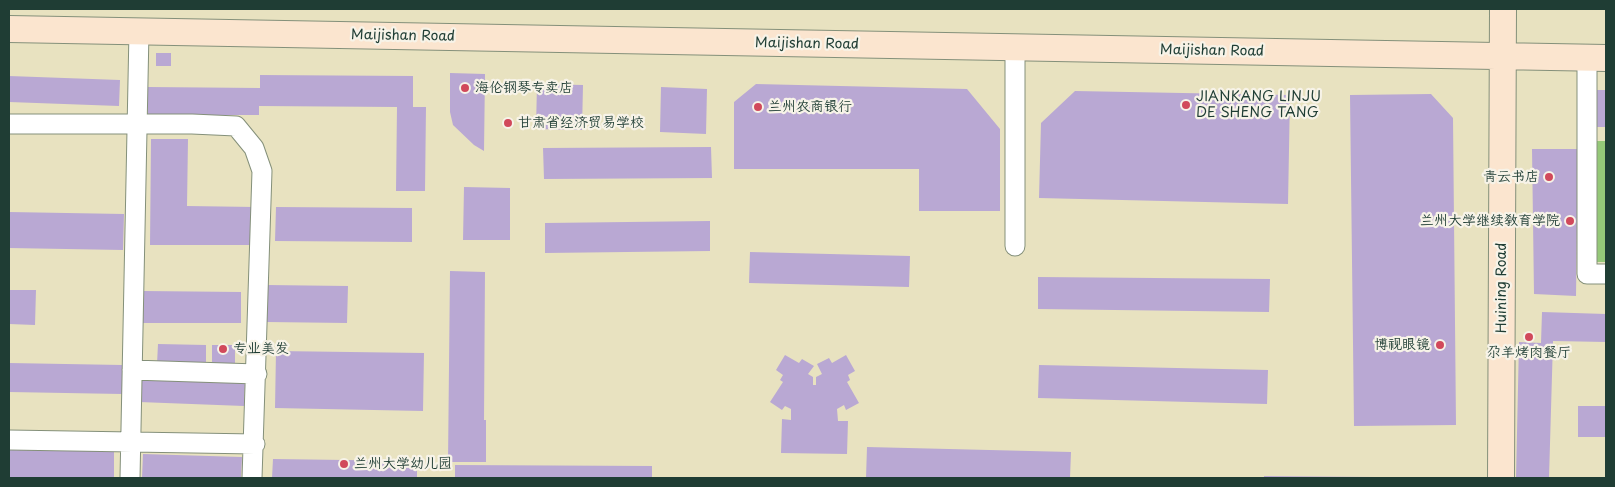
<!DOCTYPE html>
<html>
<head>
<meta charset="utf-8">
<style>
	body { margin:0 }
	#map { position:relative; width:1615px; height:487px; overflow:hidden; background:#e8e2c0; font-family:"Playpen Sans",sans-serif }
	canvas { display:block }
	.frame { position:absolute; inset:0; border:10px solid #1f3d34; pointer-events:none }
</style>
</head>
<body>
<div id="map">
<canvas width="1615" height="487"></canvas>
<div class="frame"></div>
</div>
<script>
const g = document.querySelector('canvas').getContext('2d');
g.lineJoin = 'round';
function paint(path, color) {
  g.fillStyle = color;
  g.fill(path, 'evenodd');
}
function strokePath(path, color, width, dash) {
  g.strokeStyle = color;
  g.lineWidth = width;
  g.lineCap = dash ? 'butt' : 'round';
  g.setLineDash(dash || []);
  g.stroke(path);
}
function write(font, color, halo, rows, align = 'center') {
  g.font = font + ' "Playpen Sans","LXGW WenKai TC",sans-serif';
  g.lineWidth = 4.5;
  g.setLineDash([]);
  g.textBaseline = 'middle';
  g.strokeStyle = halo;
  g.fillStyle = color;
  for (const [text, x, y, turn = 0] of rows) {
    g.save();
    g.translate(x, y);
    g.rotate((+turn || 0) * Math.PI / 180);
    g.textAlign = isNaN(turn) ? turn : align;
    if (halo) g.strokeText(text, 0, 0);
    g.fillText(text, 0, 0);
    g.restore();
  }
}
paint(new Path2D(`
	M 1595,141 L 1606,141 L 1606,262 L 1593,262 Z`), '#95c878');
paint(new Path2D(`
	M 156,53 L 171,53 L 171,66 L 156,66 Z
	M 450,73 L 485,74 L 484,151 L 474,145 L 453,125 L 450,112 Z
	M 260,75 L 413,76 L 413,107 L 426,107 L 425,191 L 396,191 L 397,107 L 259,106 L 259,115 L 148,115 L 148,87 L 260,88 Z
	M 9,76 L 120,80 L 119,106 L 9,102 Z
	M 537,84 L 583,85 L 582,130 L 536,129 Z
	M 756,84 L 967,89 L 1000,129 L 1000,211 L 919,211 L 919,169 L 734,169 L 734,102 Z
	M 661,87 L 707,89 L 706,134 L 660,132 Z
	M 1596,90 L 1606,90 L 1606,127 L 1595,127 Z
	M 1075,91 L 1290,95 L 1288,204 L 1039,198 L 1041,123 Z
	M 1431,94 L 1453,118 L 1456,425 L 1354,426 L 1350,95 Z
	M 151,139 L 188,139 L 187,206 L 255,207 L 255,245 L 150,245 Z
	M 711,147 L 712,178 L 544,179 L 543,148 Z
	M 1532,149 L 1578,149 L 1576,296 L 1534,294 Z
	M 464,187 L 510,188 L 510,240 L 463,240 Z
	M 276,207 L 412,208 L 412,242 L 275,241 Z
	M 9,212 L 124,214 L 123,250 L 9,248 Z
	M 710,221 L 710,251 L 545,253 L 545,223 Z
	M 750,252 L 910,256 L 909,287 L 749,283 Z
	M 450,271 L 485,272 L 484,420 L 486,420 L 486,462 L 448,462 Z
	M 1038,277 L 1270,279 L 1269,312 L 1038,309 Z
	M 267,285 L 348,286 L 347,323 L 267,322 Z
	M 9,290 L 36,290 L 35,325 L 9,324 Z
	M 143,291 L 241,292 L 241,323 L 143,323 Z
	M 1542,312 L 1606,314 L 1606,342 L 1553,341 L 1549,478 L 1516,478 L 1519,342 L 1541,343 Z
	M 158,344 L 206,345 L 206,365 L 157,364 Z
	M 212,345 L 235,345 L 235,366 L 212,366 Z
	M 276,351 L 424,353 L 423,411 L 275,408 Z
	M 785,355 L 799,363 L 802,359 L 814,366 L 808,374 L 813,377 L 813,385 L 816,385 L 816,377 L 822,374 L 817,364 L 829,358 L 832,363 L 846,355 L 855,371 L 848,375 L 850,380 L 847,382 L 859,403 L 846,410 L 844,405 L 837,409 L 838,421 L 848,421 L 847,454 L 781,453 L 782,419 L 791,420 L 791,409 L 785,406 L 782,410 L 770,402 L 783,382 L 780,380 L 783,375 L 776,370 Z
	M 9,363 L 122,365 L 122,394 L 9,392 Z
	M 1039,365 L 1268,370 L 1267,404 L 1038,398 Z
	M 140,378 L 245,382 L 244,406 L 139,402 Z
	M 1578,406 L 1606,406 L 1606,437 L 1578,437 Z
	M 867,447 L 1071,452 L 1070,478 L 866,478 Z
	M 9,450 L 114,451 L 114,478 L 9,477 Z
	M 143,454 L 242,457 L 241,478 L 142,478 Z
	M 273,459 L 417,461 L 417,478 L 272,478 Z
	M 455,465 L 652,466 L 652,478 L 455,478 Z
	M 1264,476 L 1375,477 L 1375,478 L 1264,478 Z`), '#b9a8d3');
const street = new Path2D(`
	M 1015,47 L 1015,246
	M 1587,57 L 1587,274 L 1606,274
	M 9,124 L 192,124 L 236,126 L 254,148 L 262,171 L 252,478
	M 132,370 L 257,374
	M 9,440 L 255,444
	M 130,478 L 139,31`);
const secondary = new Path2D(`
	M 9,29 L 1606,58
	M 1501,478 L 1503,9`);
strokePath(street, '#84907a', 21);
strokePath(secondary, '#84907a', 28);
strokePath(street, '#fff', 19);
strokePath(secondary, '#fbe5cf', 26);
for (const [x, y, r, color] of [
	[465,88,5,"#d1495b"],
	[1186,105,5,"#d1495b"],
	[758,107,5,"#d1495b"],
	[508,123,5,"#d1495b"],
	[1549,177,5,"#d1495b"],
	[1570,221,5,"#d1495b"],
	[1529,337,5,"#d1495b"],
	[1440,345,5,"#d1495b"],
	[223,349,5,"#d1495b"],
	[344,464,5,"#d1495b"]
]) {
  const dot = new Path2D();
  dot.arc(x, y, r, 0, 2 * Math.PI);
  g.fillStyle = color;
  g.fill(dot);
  strokePath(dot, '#f7f3e8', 2);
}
write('14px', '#1f3d34', '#f7f3e8', [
	["Maijishan Road",403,36,1],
	["Maijishan Road",807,44,1],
	["Maijishan Road",1212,51,1],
	["Huining Road",1502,288,-90]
]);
write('14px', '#1f3d34', '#f7f3e8', [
	["海伦钢琴专卖店",475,88],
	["JIANKANG LINJU",1196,97],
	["DE SHENG TANG",1196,113],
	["兰州农商银行",768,107],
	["甘肃省经济贸易学校",518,123],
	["青云书店",1539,177,"right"],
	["兰州大学继续教育学院",1560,221,"right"],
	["博视眼镜",1430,345,"right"],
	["专业美发",233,349],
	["尕羊烤肉餐厅",1529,353,"center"],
	["兰州大学幼儿园",354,464]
], 'left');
</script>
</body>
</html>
